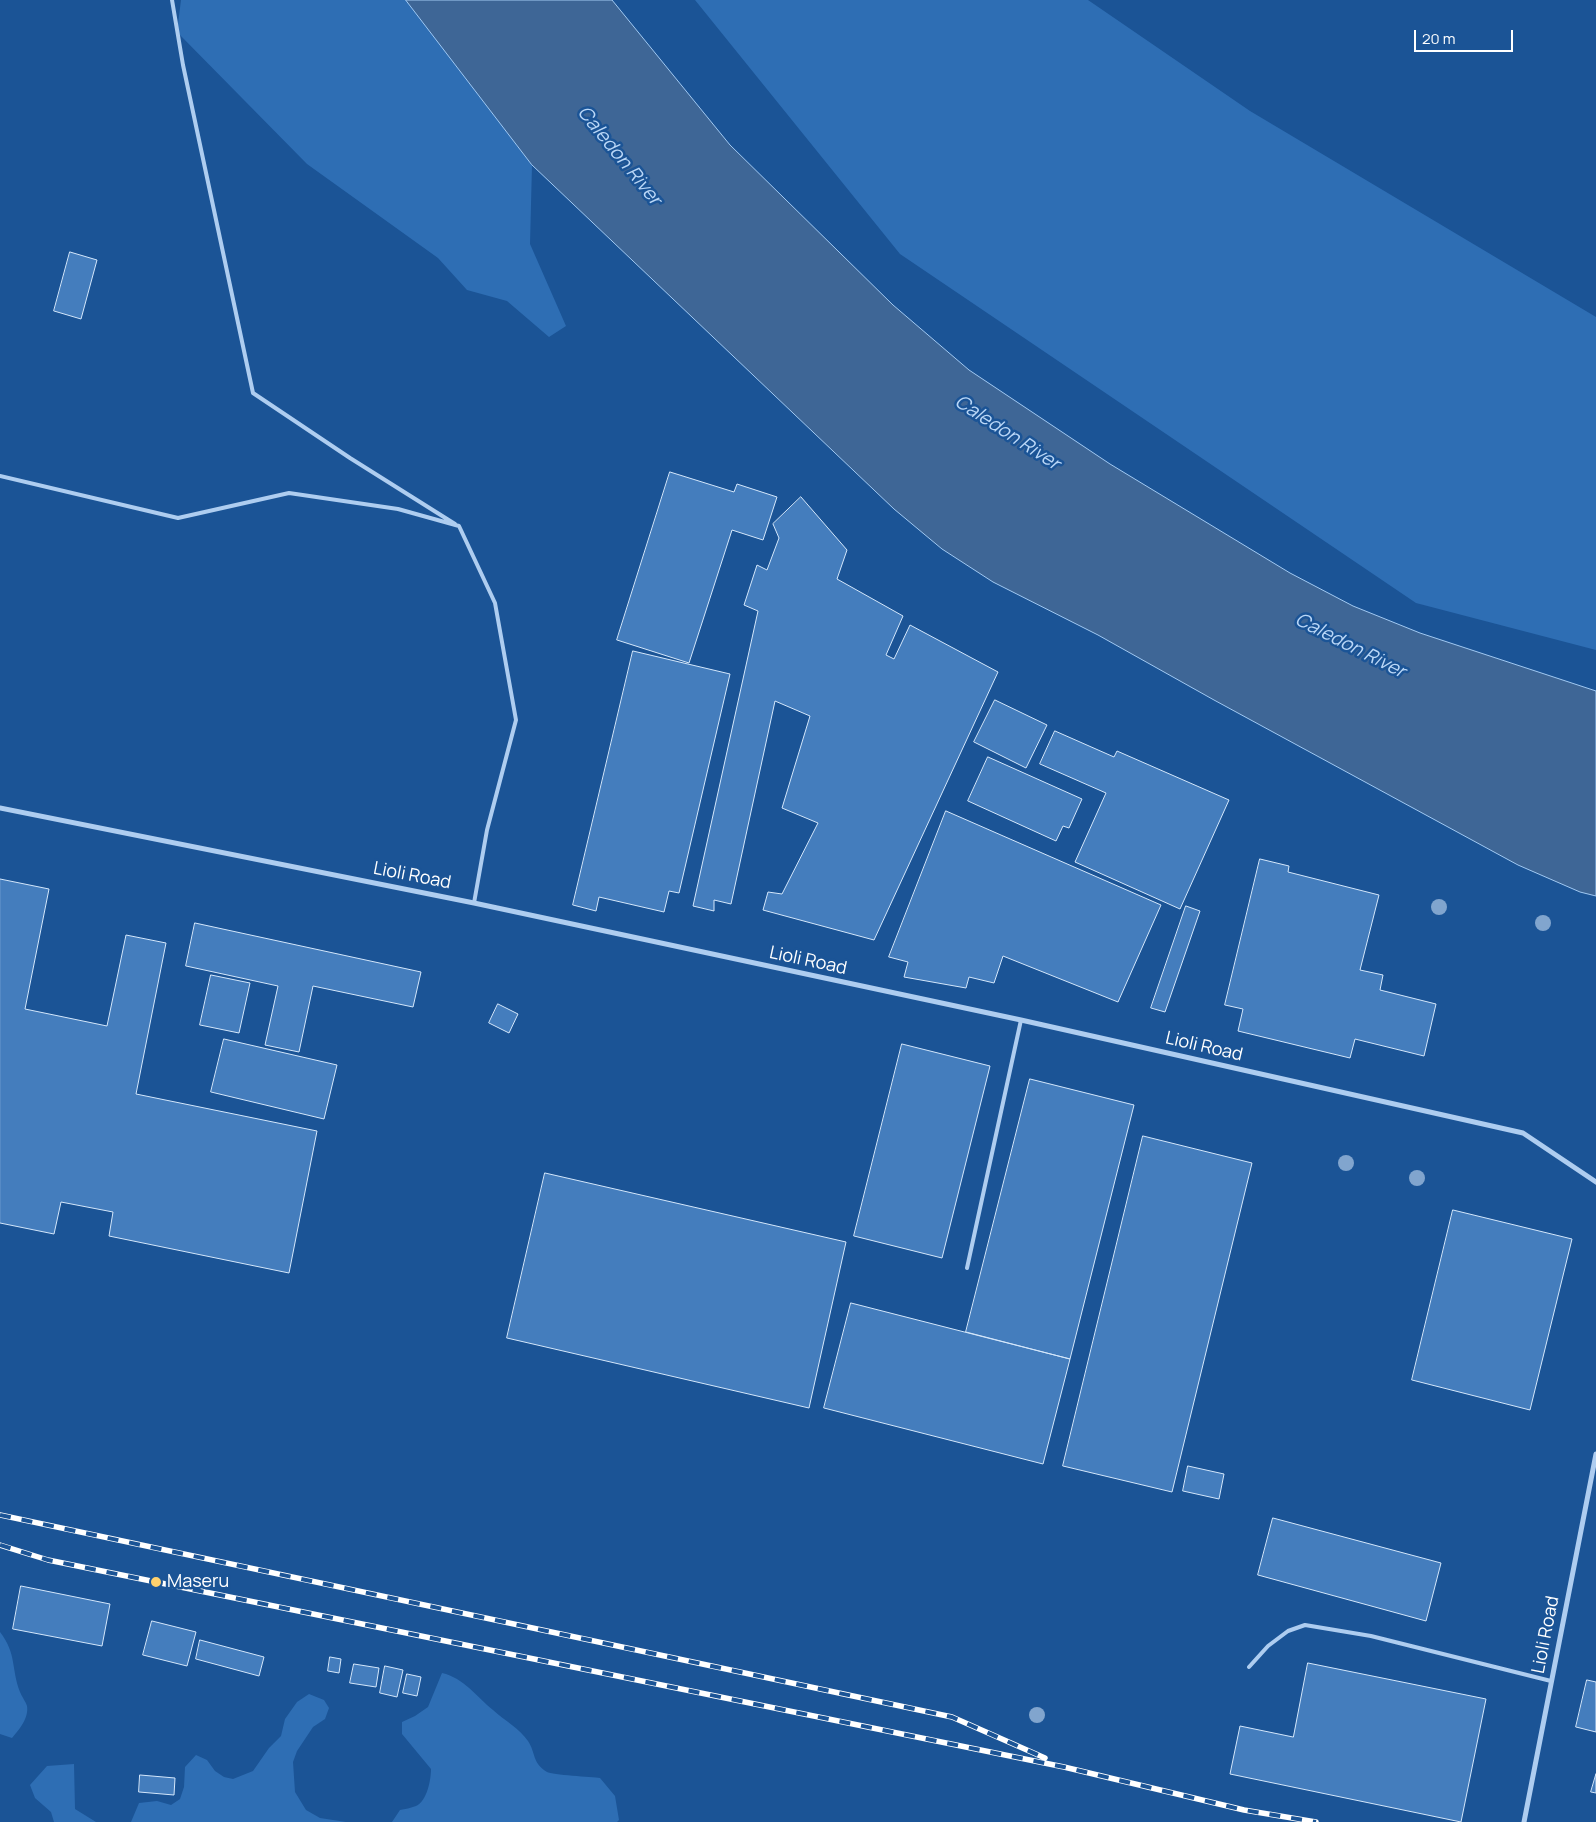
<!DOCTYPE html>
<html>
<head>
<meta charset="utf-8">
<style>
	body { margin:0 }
	#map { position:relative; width:1596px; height:1822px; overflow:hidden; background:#1b5496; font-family:Manrope,sans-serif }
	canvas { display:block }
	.scale { position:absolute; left:1414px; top:30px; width:99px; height:22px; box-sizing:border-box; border:2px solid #fff; border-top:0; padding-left:6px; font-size:15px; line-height:18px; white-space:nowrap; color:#fff; -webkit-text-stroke:4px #1b5496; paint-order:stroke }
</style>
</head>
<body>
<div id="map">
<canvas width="1596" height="1822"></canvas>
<div class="scale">20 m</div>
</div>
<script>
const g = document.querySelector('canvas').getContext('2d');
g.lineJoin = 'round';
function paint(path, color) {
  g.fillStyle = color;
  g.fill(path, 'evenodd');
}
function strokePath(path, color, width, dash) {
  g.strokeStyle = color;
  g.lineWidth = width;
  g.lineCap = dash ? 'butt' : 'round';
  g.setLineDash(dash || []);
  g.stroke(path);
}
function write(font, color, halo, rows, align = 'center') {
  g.font = font + ' Manrope,sans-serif';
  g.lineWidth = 5;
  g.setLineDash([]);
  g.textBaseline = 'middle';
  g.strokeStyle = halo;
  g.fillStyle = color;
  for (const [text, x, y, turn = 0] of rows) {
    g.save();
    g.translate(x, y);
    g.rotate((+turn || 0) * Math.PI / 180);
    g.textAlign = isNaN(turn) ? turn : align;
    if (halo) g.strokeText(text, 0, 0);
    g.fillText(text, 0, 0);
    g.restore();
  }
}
paint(new Path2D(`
	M 181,0 L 406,0 L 532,165 L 530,244 L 566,326 L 549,337 L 507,301 L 467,290 L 438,258 L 307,164 L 177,32 Z
	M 695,0 L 1088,0 L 1250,111 L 1596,317 L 1596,650 L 1416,603 L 900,254 Z
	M 0,1632 C 17,1654 11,1669 20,1692 C 22,1697 26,1702 27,1706 C 29,1718 19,1730 12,1738 L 0,1734 Z
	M 442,1673 C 464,1678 477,1697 493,1710 C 504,1720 520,1729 528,1741 C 536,1753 532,1763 547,1772 C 552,1775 592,1777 600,1778 L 615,1796 L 619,1820 L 617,1822 L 392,1822 L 400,1810 C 405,1809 411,1808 416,1806 C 427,1801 431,1780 431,1769 L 402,1734 L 402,1722 L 415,1716 L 428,1707 Z
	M 309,1694 L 324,1700 L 329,1708 L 325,1719 L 313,1727 L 297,1751 L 293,1762 L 295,1792 L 306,1810 L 320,1818 L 346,1822 L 131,1822 L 139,1803 L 157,1801 L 171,1805 L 180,1799 L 184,1787 L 185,1767 L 196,1755 L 207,1760 L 215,1771 L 224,1777 L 233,1779 L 253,1771 L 269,1748 L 281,1736 L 285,1719 L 297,1702 Z
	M 74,1764 L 75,1809 L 96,1822 L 54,1822 L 51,1812 L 35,1798 L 30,1785 L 47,1766 Z`), '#2e6eb4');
const water = new Path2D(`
	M 406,0 L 612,0 L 730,145 L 893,305 L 969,370 L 1110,464 L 1290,573 L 1353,606 L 1420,633 L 1596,691 L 1596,896 L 1580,892 L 1518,865 L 1214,700 L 1098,635 L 993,582 L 942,549 L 894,509 L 532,165 Z`);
paint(water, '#3e6696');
strokePath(water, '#a1c9f2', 1);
const building = new Path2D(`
	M 70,252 L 97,260 L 81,319 L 54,311 Z
	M 670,472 L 734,492 L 737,484 L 777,497 L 763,540 L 732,530 L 689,663 L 617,640 Z
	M 801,497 L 847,550 L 837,579 L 903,616 L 886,655 L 894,659 L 910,625 L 998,672 L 874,940 L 763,910 L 768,892 L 782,894 L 818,823 L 782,808 L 810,716 L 775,701 L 731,904 L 714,900 L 714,911 L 693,906 L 758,611 L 744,605 L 757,565 L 767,570 L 779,538 L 773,524 Z
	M 633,651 L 730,674 L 679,893 L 669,891 L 664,912 L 599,897 L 596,911 L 573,905 Z
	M 995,700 L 1047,725 L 1026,768 L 974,742 Z
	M 1055,731 L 1114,757 L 1117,751 L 1229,800 L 1180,909 L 1075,862 L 1106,793 L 1040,764 Z
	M 988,757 L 1082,799 L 1069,828 L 1063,826 L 1056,841 L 968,801 Z
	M 946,811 L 1161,905 L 1118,1002 L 1003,956 L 994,983 L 969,977 L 966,988 L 904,977 L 908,962 L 889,957 Z
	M 1260,859 L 1289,866 L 1288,872 L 1379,895 L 1360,970 L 1383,975 L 1380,990 L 1436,1004 L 1424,1056 L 1355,1039 L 1350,1058 L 1238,1031 L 1243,1009 L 1225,1005 Z
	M 0,879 L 49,889 L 25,1009 L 107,1026 L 126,935 L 166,943 L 136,1094 L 317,1131 L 289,1273 L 109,1236 L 113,1212 L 61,1202 L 54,1234 L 0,1223 Z
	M 1186,906 L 1200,911 L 1165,1012 L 1151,1008 Z
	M 195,923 L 421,972 L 413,1007 L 313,986 L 299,1052 L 265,1045 L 278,986 L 186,966 Z
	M 211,975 L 250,983 L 239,1033 L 200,1025 Z
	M 498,1004 L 518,1014 L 509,1033 L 489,1023 Z
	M 224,1039 L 337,1065 L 324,1119 L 211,1092 Z
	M 902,1044 L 990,1066 L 942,1258 L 854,1236 Z
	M 1030,1079 L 1134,1105 L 1070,1359 L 966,1332 Z
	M 1143,1136 L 1252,1163 L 1172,1492 L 1063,1466 Z
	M 545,1173 L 846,1242 L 809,1408 L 507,1338 Z
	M 1453,1210 L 1572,1239 L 1530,1410 L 1412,1380 Z
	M 851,1303 L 1070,1359 L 1043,1464 L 824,1408 Z
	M 1188,1466 L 1224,1474 L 1219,1499 L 1183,1491 Z
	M 1273,1518 L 1441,1563 L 1426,1621 L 1258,1575 Z
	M 21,1586 L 110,1604 L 102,1646 L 13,1629 Z
	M 152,1621 L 196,1632 L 187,1666 L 143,1655 Z
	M 200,1640 L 264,1657 L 259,1676 L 196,1659 Z
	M 330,1657 L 341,1659 L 339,1673 L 328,1671 Z
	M 1308,1663 L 1486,1699 L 1461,1822 L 1230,1774 L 1240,1726 L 1293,1737 Z
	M 354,1664 L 379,1668 L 376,1687 L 350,1683 Z
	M 385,1666 L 403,1670 L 397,1697 L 380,1693 Z
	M 407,1674 L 421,1677 L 417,1696 L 403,1693 Z
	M 1587,1680 L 1596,1682 L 1596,1732 L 1576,1727 Z
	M 1596,1774 L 1596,1793 L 1591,1792 Z
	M 140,1775 L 175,1778 L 174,1795 L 139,1792 Z`);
paint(building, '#447dbd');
strokePath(building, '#d4e7fb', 1);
strokePath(new Path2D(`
	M 172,0 L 183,65 L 253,393 L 350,458 L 455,524
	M 0,476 L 178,518 L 289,493 L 398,509 L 459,526 L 495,603 L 516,720 L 487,830 L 474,903
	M 967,1268 L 1021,1020
	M 1249,1667 L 1268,1646 L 1288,1631 L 1305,1625 L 1371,1636 L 1551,1681`), '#aecdf0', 4);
strokePath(new Path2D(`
	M 0,808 L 474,903 L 1021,1020 L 1523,1133 L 1596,1182
	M 1524,1822 L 1596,1454`), '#aecdf0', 5);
const rail = new Path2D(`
	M 0,1515 L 952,1717 L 1045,1758
	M 0,1545 L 48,1560 L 1064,1767 L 1244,1810 L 1316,1822`);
strokePath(rail, '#fff', 5.5);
strokePath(rail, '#1b5496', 4, [11]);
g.fillStyle = '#81a5ce';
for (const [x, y] of [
	[1439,907],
	[1543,923],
	[1346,1163],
	[1417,1178],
	[1037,1715]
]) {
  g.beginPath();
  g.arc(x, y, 8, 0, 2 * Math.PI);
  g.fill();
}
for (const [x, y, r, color] of [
	[156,1582,6,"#ffd16d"]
]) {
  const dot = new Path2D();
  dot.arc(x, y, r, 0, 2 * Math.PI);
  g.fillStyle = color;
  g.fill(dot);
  strokePath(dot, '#1b5496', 2);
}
write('18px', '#fff', '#1b5496', [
	["Lioli Road",412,876,11],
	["Lioli Road",808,961,12],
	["Lioli Road",1204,1047,13],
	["Lioli Road",1546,1635,-79]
]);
write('18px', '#fff', '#1b5496', [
	["Maseru",167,1582]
], 'left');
write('italic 19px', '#bad7f7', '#1b5496', [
	["Caledon River",619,156,51],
	["Caledon River",1007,433,33],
	["Caledon River",1350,646,27]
]);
</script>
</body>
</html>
